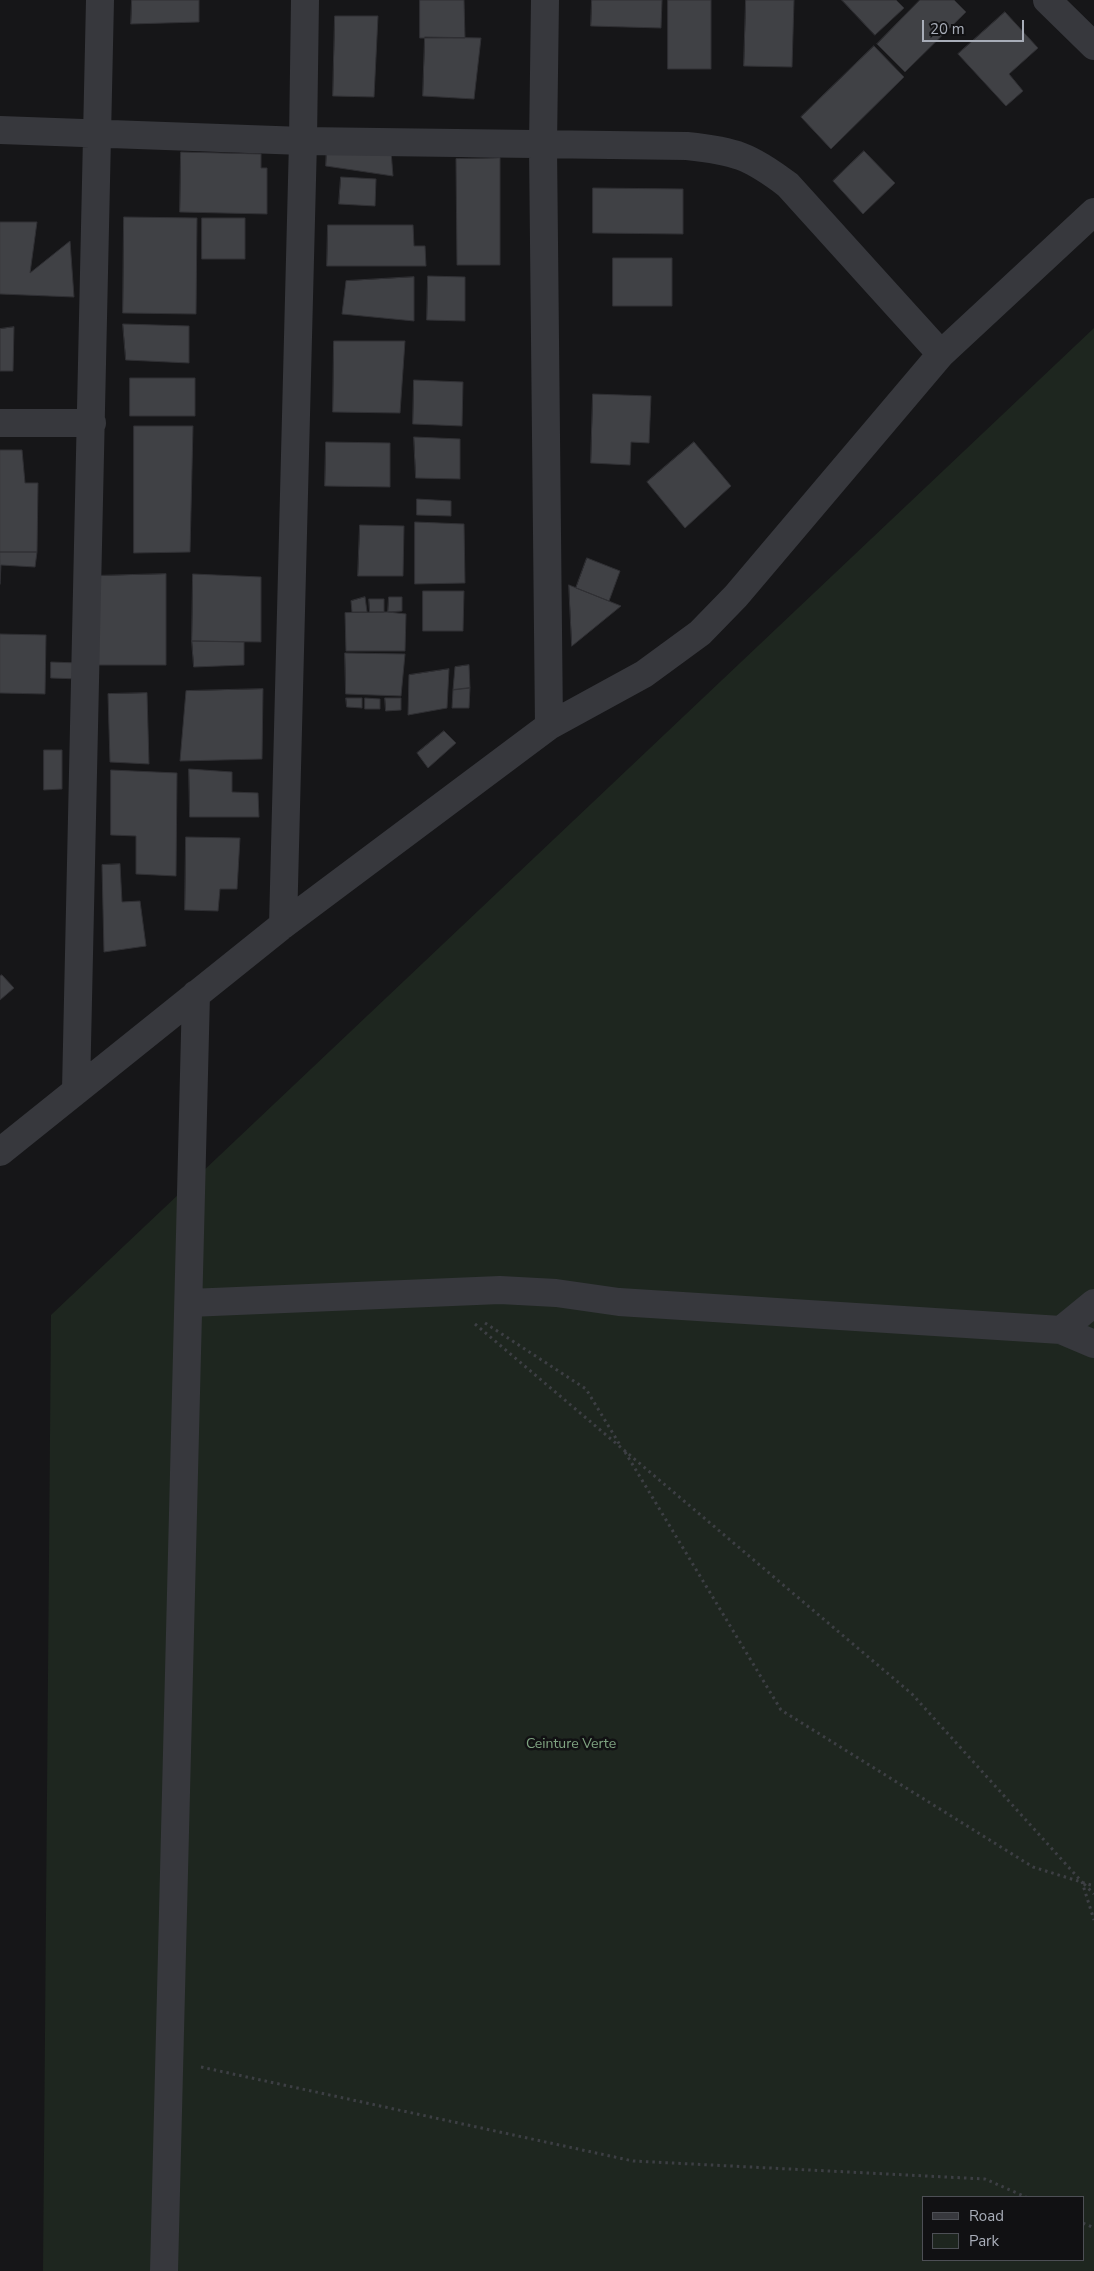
<!DOCTYPE html>
<html>
<head>
<meta charset="utf-8">
<style>
	body { margin:0 }
	#map { position:relative; width:1094px; height:2271px; overflow:hidden; background:#161618; font-family:"Nunito Sans",sans-serif }
	canvas { display:block }
	.legend { position:absolute; left:922px; top:2196px; width:162px; height:65px; box-sizing:border-box; background:#111113; border:1px solid #4d4f55; margin:0; padding:6px 9px; list-style:none; font-size:15px; color:#a8adb8 }
	.legend li { display:flex; align-items:center; gap:10px; height:25px }
	.legend b { width:25px; border:1px solid #4d4f55 }
	.scale { position:absolute; left:922px; top:20px; width:102px; height:22px; box-sizing:border-box; border:2px solid #a8adb8; border-top:0; padding-left:6px; font-size:15px; line-height:18px; white-space:nowrap; color:#a8adb8; -webkit-text-stroke:4px #111113; paint-order:stroke }
</style>
</head>
<body>
<div id="map">
<canvas width="1094" height="2271"></canvas>
<ul class="legend">
<li><b style="height:6px;background:#37383d"></b>Road</li>
<li><b style="height:14px;background:#1e261f"></b>Park</li>
</ul>
<div class="scale">20 m</div>
</div>
<script>
const g = document.querySelector('canvas').getContext('2d');
g.lineJoin = 'round';
function paint(path, color) {
  g.fillStyle = color;
  g.fill(path, 'evenodd');
}
function strokePath(path, color, width, dash) {
  g.strokeStyle = color;
  g.lineWidth = width;
  g.lineCap = dash ? 'butt' : 'round';
  g.setLineDash(dash || []);
  g.stroke(path);
}
function write(font, color, halo, rows, align = 'center') {
  g.font = font + ' "Nunito Sans",sans-serif';
  g.lineWidth = 5;
  g.setLineDash([]);
  g.textBaseline = 'middle';
  g.strokeStyle = halo;
  g.fillStyle = color;
  for (const [text, x, y, turn = 0] of rows) {
    g.save();
    g.translate(x, y);
    g.rotate((+turn || 0) * Math.PI / 180);
    g.textAlign = isNaN(turn) ? turn : align;
    if (halo) g.strokeText(text, 0, 0);
    g.fillText(text, 0, 0);
    g.restore();
  }
}
paint(new Path2D(`
	M 1094,328 L 1094,2271 L 43,2271 L 51,1315 ZM 923,2197 L 1083,2197 L 1083,2260 L 923,2260 Z`), '#1e261f');
const building = new Path2D(`
	M 132,0 L 199,0 L 199,22 L 131,24 Z
	M 420,0 L 464,0 L 465,38 L 420,38 Z
	M 592,0 L 662,0 L 661,28 L 591,26 Z
	M 668,0 L 711,0 L 711,69 L 668,69 Z
	M 746,0 L 794,0 L 792,67 L 744,66 Z
	M 842,0 L 896,0 L 904,8 L 875,35 Z
	M 920,0 L 954,0 L 966,12 L 905,72 L 877,44 Z
	M 1005,12 L 1038,48 L 1009,74 L 1023,91 L 1006,106 L 958,54 Z
	M 335,16 L 378,16 L 374,97 L 333,96 Z
	M 425,37 L 481,38 L 474,99 L 423,96 Z
	M 874,46 L 904,77 L 831,149 L 801,117 Z
	M 327,144 L 391,151 L 393,176 L 326,166 Z
	M 864,151 L 895,183 L 863,214 L 833,181 Z
	M 181,152 L 261,154 L 261,168 L 267,168 L 267,214 L 180,212 Z
	M 500,158 L 500,265 L 457,265 L 456,159 Z
	M 341,177 L 376,179 L 375,206 L 339,204 Z
	M 593,188 L 683,189 L 683,234 L 593,233 Z
	M 124,217 L 197,218 L 196,314 L 123,313 Z
	M 202,218 L 245,218 L 245,259 L 202,259 Z
	M 0,222 L 37,222 L 30,273 L 70,241 L 74,297 L 0,294 Z
	M 328,225 L 413,225 L 414,246 L 425,246 L 426,266 L 327,266 Z
	M 613,258 L 672,258 L 672,306 L 613,306 Z
	M 428,276 L 465,277 L 465,321 L 427,320 Z
	M 414,277 L 414,321 L 342,314 L 346,281 Z
	M 123,324 L 189,326 L 189,363 L 126,360 Z
	M 14,327 L 13,371 L 0,371 L 0,329 Z
	M 334,341 L 405,341 L 400,413 L 333,412 Z
	M 130,378 L 195,378 L 195,416 L 130,416 Z
	M 414,380 L 463,382 L 462,426 L 413,424 Z
	M 593,394 L 651,396 L 649,443 L 631,442 L 630,465 L 591,463 Z
	M 134,426 L 193,426 L 190,552 L 134,553 Z
	M 414,437 L 460,439 L 460,479 L 416,478 Z
	M 326,442 L 390,443 L 390,487 L 325,486 Z
	M 694,442 L 731,486 L 685,528 L 647,482 Z
	M 0,450 L 22,450 L 25,483 L 38,483 L 37,552 L 0,552 Z
	M 417,499 L 451,501 L 451,516 L 417,515 Z
	M 415,522 L 464,524 L 465,583 L 415,584 Z
	M 360,525 L 404,526 L 403,576 L 358,576 Z
	M 0,552 L 37,552 L 35,567 L 1,565 L 0,584 Z
	M 587,558 L 620,571 L 609,601 L 576,588 Z
	M 166,574 L 166,665 L 95,665 L 92,576 Z
	M 193,574 L 261,577 L 261,642 L 192,641 Z
	M 569,585 L 621,606 L 572,646 Z
	M 423,591 L 464,591 L 463,631 L 423,631 Z
	M 365,597 L 367,612 L 352,612 L 351,601 Z
	M 389,597 L 402,597 L 402,611 L 388,612 Z
	M 369,599 L 384,599 L 384,612 L 370,612 Z
	M 388,612 L 406,614 L 405,651 L 346,651 L 345,613 Z
	M 0,634 L 46,635 L 45,694 L 0,693 Z
	M 192,641 L 244,642 L 244,665 L 194,667 Z
	M 345,653 L 405,654 L 401,696 L 346,694 Z
	M 51,662 L 79,663 L 79,679 L 51,678 Z
	M 469,665 L 470,688 L 453,690 L 455,667 Z
	M 449,669 L 447,708 L 408,715 L 409,675 Z
	M 470,688 L 469,708 L 452,708 L 453,690 Z
	M 263,689 L 262,759 L 180,761 L 186,691 Z
	M 147,693 L 149,764 L 110,762 L 108,694 Z
	M 346,698 L 362,698 L 362,708 L 347,707 Z
	M 365,698 L 380,699 L 380,709 L 365,709 Z
	M 385,698 L 401,698 L 401,710 L 386,711 Z
	M 444,731 L 456,743 L 428,768 L 417,753 Z
	M 44,750 L 62,750 L 62,789 L 44,790 Z
	M 189,769 L 232,772 L 232,792 L 258,793 L 259,817 L 190,817 Z
	M 111,770 L 177,773 L 176,876 L 136,874 L 136,836 L 111,835 Z
	M 186,837 L 240,838 L 237,889 L 220,889 L 218,911 L 185,910 Z
	M 120,864 L 122,902 L 140,901 L 146,946 L 104,952 L 102,865 Z
	M 2,975 L 14,988 L 0,1000 L 0,976 Z`);
paint(building, '#404145');
strokePath(building, '#303034', 1);
strokePath(new Path2D(`
	M 485,1323 L 586,1389 L 620,1445
	M 475,1324 L 912,1694 L 1082,1882 L 1094,1920
	M 625,1452 L 781,1710 L 1033,1867 L 1094,1886
	M 1084,1884 L 1094,1894
	M 201,2067 L 633,2161 L 985,2179 L 1026,2197
	M 1083,2223 L 1094,2228`), '#3d3f44', 3, [2.5, 4]);
strokePath(new Path2D(`
	M 545,0 L 543,146 L 549,726
	M 1047,0 L 1094,46
	M 0,130 L 303,141 L 687,146 C 735,151 750,156 788,185 L 941,354
	M 0,423 L 92,423
	M 283,925 L 303,141 L 305,0
	M 76,1090 L 100,0
	M 0,1152 L 283,925 L 549,726 L 644,674 L 700,633 L 736,596 L 941,354 L 1094,212
	M 189,1303 L 500,1290 L 556,1293 L 619,1302 L 1061,1330 L 1094,1344
	M 1061,1330 L 1094,1303
	M 164,2271 L 196,994`), '#37383d', 28);
write('14px', '#7fa381', '#111113', [
	["Ceinture Verte",571,1745]
]);
</script>
</body>
</html>
